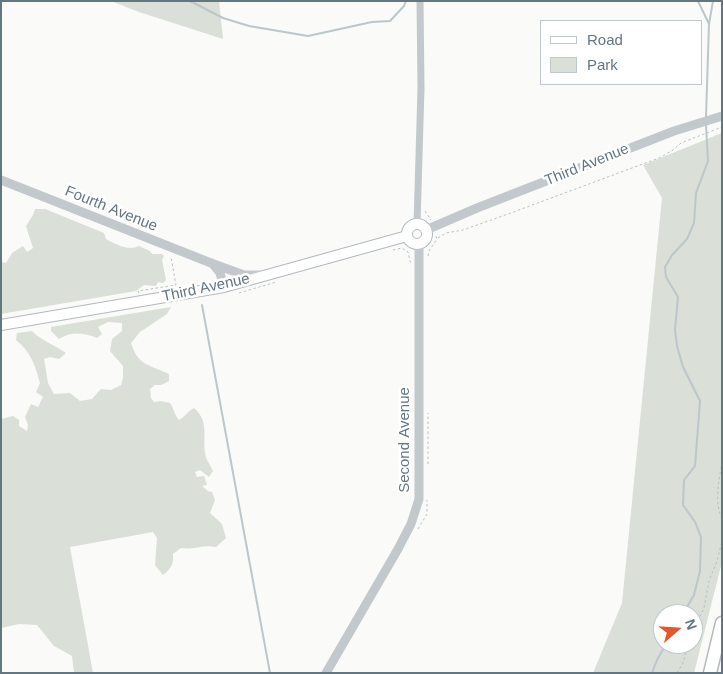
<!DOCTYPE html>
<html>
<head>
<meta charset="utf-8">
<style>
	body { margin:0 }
	#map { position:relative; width:723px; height:674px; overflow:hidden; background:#fafaf8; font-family:Helvetica,sans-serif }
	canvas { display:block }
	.frame { position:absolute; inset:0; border:2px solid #657683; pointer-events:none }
	.legend { position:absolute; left:540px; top:20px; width:162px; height:65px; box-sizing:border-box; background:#fff; border:1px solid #c1c8cd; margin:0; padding:6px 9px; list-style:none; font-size:15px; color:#657683 }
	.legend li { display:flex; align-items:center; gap:10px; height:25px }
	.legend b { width:25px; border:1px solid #c1c8cd }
	.north { position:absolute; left:653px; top:604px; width:50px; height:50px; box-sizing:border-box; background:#fff; border:1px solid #c1c8cd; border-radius:50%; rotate:71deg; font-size:14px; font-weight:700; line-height:20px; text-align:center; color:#657683 }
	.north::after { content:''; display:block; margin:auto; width:18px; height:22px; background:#e4572e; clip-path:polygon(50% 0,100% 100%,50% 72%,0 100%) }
</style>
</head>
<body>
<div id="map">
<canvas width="723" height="674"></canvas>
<div class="frame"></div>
<ul class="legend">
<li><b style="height:6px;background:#fff"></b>Road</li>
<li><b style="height:14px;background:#dadfd7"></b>Park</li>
</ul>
<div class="north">N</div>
</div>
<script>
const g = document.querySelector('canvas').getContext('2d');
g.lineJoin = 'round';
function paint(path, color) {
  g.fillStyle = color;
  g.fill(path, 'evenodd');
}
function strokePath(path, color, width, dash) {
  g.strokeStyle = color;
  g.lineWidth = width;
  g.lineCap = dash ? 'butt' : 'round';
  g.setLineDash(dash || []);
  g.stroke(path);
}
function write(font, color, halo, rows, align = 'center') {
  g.font = font + ' Helvetica,sans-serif';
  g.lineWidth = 5;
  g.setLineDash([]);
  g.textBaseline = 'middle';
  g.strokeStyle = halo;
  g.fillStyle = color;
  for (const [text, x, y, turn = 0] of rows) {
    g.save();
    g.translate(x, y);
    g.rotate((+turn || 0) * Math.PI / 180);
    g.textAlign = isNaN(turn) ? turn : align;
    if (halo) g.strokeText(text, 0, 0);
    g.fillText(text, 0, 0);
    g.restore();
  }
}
paint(new Path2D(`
	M 111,1 L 219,1 L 223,39 L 139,12 Z
	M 722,133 L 722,562 L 694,673 L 593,673 L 622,603 L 662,198 L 643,165 ZM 663,614 L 693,614 L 693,644 L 663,644 Z
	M 35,209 L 45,209 L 104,233 L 106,239 C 117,245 128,251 139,246 L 150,251 L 152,254 L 162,254 L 164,256 L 162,260 L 166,280 L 163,283 L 158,282 L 156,286 L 144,285 L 136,291 L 1,314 L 1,262 L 6,263 L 12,253 L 23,246 L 27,252 L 33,248 L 26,226 L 33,215 Z
	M 171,307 L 167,314 L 140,332 L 131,343 C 138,366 150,365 169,374 L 169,381 L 161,385 L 155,385 L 150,389 L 151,398 L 154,402 L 161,401 L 170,403 C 174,409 174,414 179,420 C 185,417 188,411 194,408 C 211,423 201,438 206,457 C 207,461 211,466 213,471 L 209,477 L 200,470 L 195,472 L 197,477 L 204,476 L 207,485 L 202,486 L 208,491 L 212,492 L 215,500 L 210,513 L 222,524 L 226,538 L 216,547 C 202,544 195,550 181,548 L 173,554 C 174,564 171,569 163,575 L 155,565 L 157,538 L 153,532 L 70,547 L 93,673 L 74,673 L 72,656 L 54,646 L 37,625 L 19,624 L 1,628 L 1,419 L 13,416 L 19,420 L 19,426 L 27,431 L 28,425 L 25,417 L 31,404 L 38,407 L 43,397 L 36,392 L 40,383 C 35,365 31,352 16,340 L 17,333 L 32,331 C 40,340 55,345 66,353 L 59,359 L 50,357 L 44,359 L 48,383 L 54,394 L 70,393 L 80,401 L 92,399 L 101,389 L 111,390 L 121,385 L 123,377 L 123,366 L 110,351 L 112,339 L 122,331 L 122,323 L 108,322 L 98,327 L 102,334 L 97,338 C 83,333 72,331 59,339 L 51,331 L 51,327 Z`), '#dadfd7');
strokePath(new Path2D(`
	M 190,1 L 223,18 L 249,26 L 308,36 L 372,22 L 390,21 L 404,6 L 406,1
	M 698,1 L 709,24 L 706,117
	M 709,24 L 713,1
	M 202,305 L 270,673
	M 683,614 L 694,595 L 700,571 L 701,537 L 695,522 L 683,505 L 684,480 L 695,466 L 700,401 L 683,367 L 677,346 L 675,330 L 678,297 L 666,277 L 665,267 L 672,255 L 687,239 L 694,223 L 696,193 L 708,161 L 706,125
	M 652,673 L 657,660 L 666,644`), '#bbc7cb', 2);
const secondary = new Path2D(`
	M407 234a10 10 0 1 1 20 0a10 10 0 1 1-20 0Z
	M 1,325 L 224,287 L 407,236`);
const motorway = new Path2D(`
	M 710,673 L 722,623`);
strokePath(secondary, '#b3babf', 12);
strokePath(motorway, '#b4b9bd', 15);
strokePath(new Path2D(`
	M 425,211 L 431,220
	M 438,238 L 446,233 L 463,230 L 508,214 L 659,158 L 673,150 L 681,143 L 722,127
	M 393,250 L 402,248 L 408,252 L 410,261 L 411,263
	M 428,256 L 429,251 L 437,239 L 436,236
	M 139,293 L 138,291 L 176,285 L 171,257
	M 239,293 L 276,282
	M 722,462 C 719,481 714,501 722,519
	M 428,464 L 428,413
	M 418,529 L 427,514 L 427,500
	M 693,630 L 704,608 L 709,581 L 717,561 L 722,541
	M 677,673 L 683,663 L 688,644`), '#bbbfc2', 1, [2.5, 2.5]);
strokePath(new Path2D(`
	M 417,224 L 421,88 L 420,1`), '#c3c8cc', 7);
strokePath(new Path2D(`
	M 1,180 L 211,263 L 244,275 L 261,275
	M 426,230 L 477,208 L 674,131 L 722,116
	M 212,263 L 220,273 L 224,287
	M 326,673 L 398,549 L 411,524 L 419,499 L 419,243`), '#c3c8cc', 9);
strokePath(secondary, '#fff', 10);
strokePath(motorway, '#fff', 12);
write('15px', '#657683', '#fff', [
	["Third Avenue",587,165,-22],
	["Fourth Avenue",111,209,22],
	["Third Avenue",206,288,-12],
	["Second Avenue",405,440,-90]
]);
</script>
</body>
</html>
